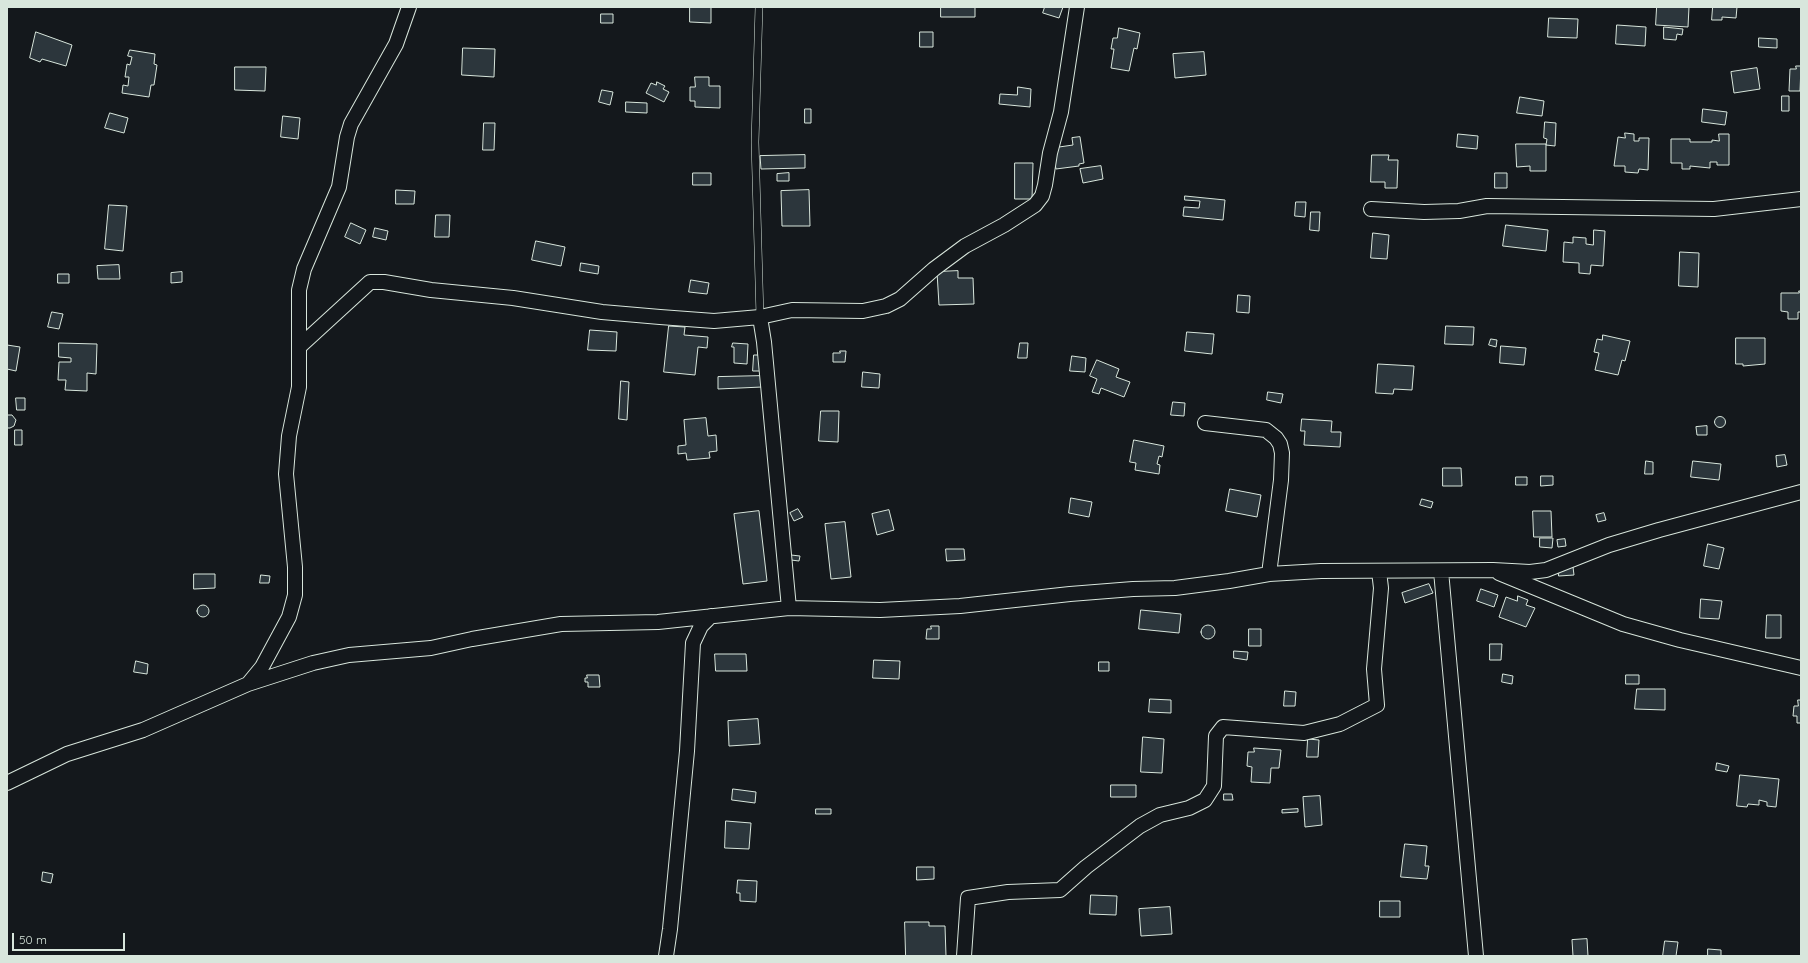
<!DOCTYPE html>
<html>
<head>
<meta charset="utf-8">
<style>
	body { margin:0 }
	#map { position:relative; width:1808px; height:963px; overflow:hidden; background:#14181c; font-family:Quicksand,sans-serif }
	canvas { display:block }
	.frame { position:absolute; inset:0; border:8px solid #d8e6dc; pointer-events:none }
	.scale { position:absolute; left:12px; top:933px; width:113px; height:18px; box-sizing:border-box; border:2px solid #d8e6dc; border-top:0; padding-left:5px; font-size:12px; line-height:14px; white-space:nowrap; color:#d8e6dc; -webkit-text-stroke:3px #14181c; paint-order:stroke }
</style>
</head>
<body>
<div id="map">
<canvas width="1808" height="963"></canvas>
<div class="frame"></div>
<div class="scale">50 m</div>
</div>
<script>
const g = document.querySelector('canvas').getContext('2d');
g.lineJoin = 'round';
function paint(path, color) {
  g.fillStyle = color;
  g.fill(path, 'evenodd');
}
function strokePath(path, color, width, dash) {
  g.strokeStyle = color;
  g.lineWidth = width;
  g.lineCap = dash ? 'butt' : 'round';
  g.setLineDash(dash || []);
  g.stroke(path);
}
const building = new Path2D(`
	M 690,7 L 711,7 L 711,23 L 690,22 Z
	M 941,7 L 975,7 L 975,17 L 941,17 Z
	M 1045,7 L 1063,7 L 1059,18 L 1043,13 Z
	M 1657,7 L 1689,7 L 1688,27 L 1656,25 Z
	M 1713,7 L 1737,7 L 1736,18 L 1722,17 L 1722,20 L 1712,20 Z
	M 601,14 L 613,14 L 613,23 L 601,23 Z
	M 1549,18 L 1578,19 L 1577,38 L 1548,37 Z
	M 1617,25 L 1646,27 L 1645,46 L 1616,44 Z
	M 1664,27 L 1683,29 L 1682,35 L 1677,34 L 1676,40 L 1664,39 Z
	M 1119,28 L 1140,33 L 1137,49 L 1134,48 L 1129,71 L 1111,68 L 1114,49 L 1111,49 L 1113,38 L 1117,38 Z
	M 36,32 L 72,45 L 66,66 L 42,59 L 40,62 L 30,58 Z
	M 920,32 L 933,32 L 933,47 L 920,47 Z
	M 1759,38 L 1777,39 L 1777,48 L 1759,47 Z
	M 463,48 L 495,49 L 494,77 L 462,75 Z
	M 130,50 L 155,54 L 154,64 L 157,65 L 154,85 L 151,85 L 149,97 L 122,93 L 123,85 L 128,86 L 129,77 L 125,77 L 127,64 L 130,65 L 132,57 L 128,56 Z
	M 1204,52 L 1206,75 L 1175,78 L 1173,54 Z
	M 1796,66 L 1801,66 L 1800,91 L 1789,91 L 1790,69 L 1796,69 Z
	M 235,67 L 266,67 L 265,91 L 235,90 Z
	M 1757,68 L 1760,89 L 1734,93 L 1731,72 Z
	M 695,77 L 709,77 L 709,86 L 720,86 L 720,108 L 695,107 L 695,101 L 690,101 L 690,87 L 695,87 Z
	M 657,82 L 665,86 L 663,89 L 669,92 L 664,102 L 646,93 L 651,83 L 656,85 Z
	M 1018,87 L 1031,89 L 1030,107 L 999,104 L 1000,94 L 1017,95 Z
	M 602,90 L 613,92 L 610,105 L 599,102 Z
	M 1782,96 L 1789,96 L 1789,111 L 1782,111 Z
	M 1520,97 L 1544,101 L 1542,116 L 1517,113 Z
	M 626,102 L 647,103 L 647,113 L 626,112 Z
	M 805,109 L 811,109 L 811,123 L 805,123 Z
	M 1703,109 L 1727,112 L 1725,125 L 1702,122 Z
	M 110,113 L 128,118 L 124,133 L 105,128 Z
	M 283,116 L 300,118 L 298,139 L 281,137 Z
	M 1545,122 L 1556,123 L 1555,146 L 1546,145 L 1547,139 L 1544,138 Z
	M 484,123 L 495,123 L 494,150 L 483,150 Z
	M 1625,133 L 1634,134 L 1634,141 L 1639,141 L 1639,138 L 1649,138 L 1648,170 L 1639,169 L 1638,173 L 1625,172 L 1625,166 L 1614,166 L 1618,137 L 1625,138 Z
	M 1458,134 L 1478,136 L 1477,149 L 1457,147 Z
	M 1719,134 L 1729,134 L 1729,165 L 1717,165 L 1717,162 L 1710,162 L 1710,168 L 1690,166 L 1690,169 L 1682,169 L 1682,163 L 1671,163 L 1671,139 L 1690,139 L 1690,142 L 1712,142 L 1712,140 L 1719,141 Z
	M 1080,137 L 1084,163 L 1079,164 L 1079,166 L 1056,169 L 1052,148 L 1073,145 L 1072,138 Z
	M 1516,144 L 1546,144 L 1546,171 L 1530,171 L 1530,166 L 1517,167 Z
	M 805,155 L 805,168 L 761,169 L 760,156 Z
	M 1372,155 L 1389,155 L 1388,160 L 1398,160 L 1397,188 L 1385,188 L 1385,182 L 1371,182 Z
	M 1015,163 L 1033,163 L 1032,199 L 1015,199 Z
	M 1101,166 L 1103,179 L 1083,183 L 1080,169 Z
	M 693,173 L 711,173 L 711,185 L 693,185 Z
	M 789,173 L 789,181 L 777,181 L 777,174 Z
	M 1495,173 L 1507,173 L 1507,188 L 1495,188 Z
	M 396,190 L 415,191 L 414,204 L 396,204 Z
	M 809,190 L 810,226 L 782,226 L 781,191 Z
	M 1185,196 L 1225,200 L 1223,220 L 1183,216 L 1184,207 L 1199,208 L 1200,201 L 1185,200 Z
	M 1296,202 L 1306,202 L 1305,217 L 1295,216 Z
	M 109,205 L 127,206 L 123,251 L 105,249 Z
	M 1311,212 L 1320,212 L 1319,231 L 1310,230 Z
	M 436,215 L 450,215 L 449,237 L 435,237 Z
	M 351,223 L 366,230 L 360,244 L 345,237 Z
	M 1506,225 L 1548,230 L 1546,251 L 1503,246 Z
	M 375,228 L 388,231 L 386,240 L 373,237 Z
	M 1594,230 L 1605,231 L 1603,266 L 1591,265 L 1590,274 L 1579,273 L 1579,263 L 1563,262 L 1564,242 L 1573,243 L 1573,237 L 1586,238 L 1586,244 L 1593,245 Z
	M 1373,233 L 1389,235 L 1387,259 L 1371,258 Z
	M 536,241 L 565,247 L 561,266 L 532,260 Z
	M 1680,252 L 1699,253 L 1698,287 L 1679,286 Z
	M 581,263 L 599,266 L 598,274 L 580,271 Z
	M 119,265 L 120,279 L 98,279 L 97,266 Z
	M 958,271 L 958,278 L 973,278 L 974,304 L 939,305 L 937,272 Z
	M 182,272 L 182,282 L 171,283 L 171,273 Z
	M 58,274 L 69,274 L 69,283 L 58,283 Z
	M 691,280 L 709,283 L 707,294 L 689,292 Z
	M 1799,291 L 1801,291 L 1801,312 L 1798,312 L 1798,319 L 1788,319 L 1788,312 L 1781,311 L 1781,293 L 1799,293 Z
	M 1238,295 L 1250,296 L 1249,313 L 1237,312 Z
	M 52,312 L 63,314 L 59,329 L 48,327 Z
	M 669,326 L 685,327 L 684,335 L 708,337 L 707,348 L 698,347 L 695,375 L 664,372 Z
	M 1446,326 L 1474,327 L 1473,345 L 1445,344 Z
	M 590,330 L 617,332 L 616,351 L 588,350 Z
	M 1187,332 L 1214,334 L 1212,354 L 1185,351 Z
	M 1603,335 L 1630,341 L 1625,361 L 1622,360 L 1618,375 L 1595,370 L 1599,353 L 1594,352 L 1597,339 L 1602,340 Z
	M 1736,338 L 1765,338 L 1765,364 L 1743,366 L 1743,364 L 1736,364 Z
	M 1491,339 L 1497,340 L 1496,347 L 1489,345 Z
	M 59,343 L 97,344 L 96,374 L 87,373 L 87,391 L 65,390 L 66,380 L 58,380 L 59,362 L 71,362 L 71,358 L 59,357 Z
	M 733,343 L 748,344 L 747,364 L 734,363 L 734,347 L 732,347 Z
	M 1020,343 L 1028,343 L 1027,358 L 1018,358 Z
	M 7,345 L 20,347 L 16,371 L 7,369 Z
	M 1501,346 L 1526,348 L 1524,365 L 1500,363 Z
	M 840,351 L 846,351 L 845,362 L 833,362 L 833,353 L 840,353 Z
	M 754,355 L 765,355 L 764,371 L 753,371 Z
	M 1072,356 L 1086,358 L 1085,372 L 1070,371 Z
	M 1097,360 L 1119,369 L 1116,377 L 1130,382 L 1124,397 L 1101,388 L 1099,394 L 1092,392 L 1097,379 L 1090,376 Z
	M 1378,364 L 1414,366 L 1412,390 L 1394,389 L 1393,394 L 1376,393 Z
	M 863,372 L 880,374 L 879,388 L 862,387 Z
	M 762,376 L 762,387 L 718,389 L 718,377 Z
	M 621,381 L 629,382 L 627,420 L 619,419 Z
	M 1268,392 L 1283,394 L 1281,403 L 1267,400 Z
	M 16,398 L 25,398 L 25,410 L 17,410 Z
	M 1173,402 L 1185,403 L 1184,416 L 1171,415 Z
	M 821,411 L 839,411 L 838,442 L 819,441 Z
	M 7,415 L 12,415 L 16,420 L 14,426 L 10,428 L 7,428 Z
	M1714.5 422a5.5 5.5 0 1 1 11 0a5.5 5.5 0 1 1-11 0Z
	M 706,418 L 708,436 L 716,435 L 717,451 L 709,452 L 710,458 L 687,460 L 686,453 L 678,454 L 678,446 L 686,445 L 684,420 Z
	M 1302,419 L 1332,421 L 1331,432 L 1341,432 L 1340,447 L 1304,445 L 1305,431 L 1301,431 Z
	M 1707,426 L 1707,435 L 1697,435 L 1696,427 Z
	M 15,430 L 22,430 L 22,445 L 15,445 Z
	M 1134,440 L 1164,446 L 1162,457 L 1159,456 L 1157,464 L 1160,465 L 1159,474 L 1135,470 L 1136,463 L 1130,462 Z
	M 1785,455 L 1787,465 L 1777,467 L 1776,456 Z
	M 1646,461 L 1653,462 L 1653,474 L 1645,474 Z
	M 1693,461 L 1721,464 L 1719,480 L 1691,477 Z
	M 1443,468 L 1461,468 L 1462,486 L 1443,486 Z
	M 1541,476 L 1553,476 L 1553,485 L 1541,486 Z
	M 1516,477 L 1527,477 L 1527,485 L 1516,485 Z
	M 1230,489 L 1261,495 L 1257,517 L 1226,511 Z
	M 1071,498 L 1092,502 L 1089,517 L 1069,513 Z
	M 1422,499 L 1433,502 L 1431,508 L 1420,505 Z
	M 798,509 L 803,517 L 794,521 L 790,513 Z
	M 889,510 L 894,530 L 877,535 L 872,514 Z
	M 759,511 L 767,581 L 743,584 L 734,514 Z
	M 1533,511 L 1551,511 L 1552,537 L 1534,537 Z
	M 1604,513 L 1606,520 L 1598,522 L 1596,515 Z
	M 845,522 L 851,577 L 831,579 L 825,524 Z
	M 1540,538 L 1553,538 L 1552,548 L 1540,547 Z
	M 1565,539 L 1566,546 L 1558,547 L 1557,540 Z
	M 1708,544 L 1724,548 L 1719,569 L 1704,566 Z
	M 946,549 L 964,549 L 965,560 L 947,561 Z
	M 791,555 L 800,556 L 799,561 L 791,560 Z
	M 1558,567 L 1573,567 L 1574,575 L 1559,576 Z
	M 194,574 L 215,574 L 215,588 L 194,589 Z
	M 261,575 L 270,576 L 269,583 L 260,583 Z
	M 1429,584 L 1433,593 L 1405,603 L 1402,593 Z
	M 1481,589 L 1498,595 L 1494,607 L 1477,601 Z
	M 1518,596 L 1528,600 L 1526,605 L 1535,608 L 1526,627 L 1499,617 L 1506,597 L 1517,601 Z
	M 1701,599 L 1722,601 L 1719,619 L 1700,618 Z
	M197 611a6 6 0 1 1 12 0a6 6 0 1 1-12 0Z
	M 1141,610 L 1181,614 L 1179,633 L 1139,629 Z
	M 1767,615 L 1781,615 L 1781,638 L 1766,638 Z
	M1201 632a7 7 0 1 1 14 0a7 7 0 1 1-14 0Z
	M 931,626 L 939,626 L 939,639 L 926,639 L 927,629 L 931,629 Z
	M 1249,629 L 1261,629 L 1261,646 L 1249,646 Z
	M 1490,644 L 1502,644 L 1501,660 L 1490,660 Z
	M 1234,651 L 1248,652 L 1247,660 L 1234,658 Z
	M 715,654 L 746,654 L 747,671 L 716,671 Z
	M 874,660 L 900,661 L 899,679 L 873,678 Z
	M 136,661 L 148,664 L 147,674 L 134,672 Z
	M 1099,662 L 1109,662 L 1109,671 L 1099,671 Z
	M 1503,674 L 1513,676 L 1512,684 L 1502,682 Z
	M 587,675 L 599,675 L 600,687 L 588,687 L 588,682 L 585,682 L 585,678 L 587,678 Z
	M 1626,675 L 1639,675 L 1639,684 L 1626,684 Z
	M 1637,689 L 1665,689 L 1665,710 L 1635,709 Z
	M 1285,691 L 1296,692 L 1295,706 L 1284,706 Z
	M 1150,699 L 1171,700 L 1171,713 L 1149,712 Z
	M 1798,700 L 1801,700 L 1801,723 L 1797,723 L 1797,716 L 1793,716 L 1794,706 L 1798,706 Z
	M 758,719 L 760,744 L 729,746 L 728,721 Z
	M 1143,737 L 1164,739 L 1162,773 L 1141,772 Z
	M 1308,739 L 1319,740 L 1318,757 L 1307,757 Z
	M 1254,748 L 1281,750 L 1279,768 L 1271,768 L 1270,783 L 1251,782 L 1252,767 L 1247,766 L 1248,752 L 1254,752 Z
	M 1717,763 L 1729,766 L 1727,772 L 1716,770 Z
	M 1740,775 L 1779,779 L 1776,807 L 1767,806 L 1767,802 L 1759,800 L 1759,805 L 1748,804 L 1747,807 L 1737,806 Z
	M 1111,785 L 1136,785 L 1136,797 L 1111,797 Z
	M 733,789 L 756,792 L 755,803 L 732,800 Z
	M 1224,794 L 1232,794 L 1233,800 L 1224,800 Z
	M 1320,796 L 1322,825 L 1305,827 L 1303,797 Z
	M 816,809 L 831,809 L 831,814 L 816,814 Z
	M 1298,809 L 1298,812 L 1282,813 L 1282,810 Z
	M 726,821 L 751,823 L 749,849 L 725,848 Z
	M 1405,844 L 1427,846 L 1425,866 L 1429,866 L 1427,879 L 1401,877 Z
	M 917,867 L 934,867 L 934,879 L 917,880 Z
	M 43,872 L 53,874 L 51,883 L 42,881 Z
	M 738,880 L 757,881 L 756,902 L 740,901 L 740,893 L 737,893 Z
	M 1091,895 L 1117,896 L 1116,915 L 1090,914 Z
	M 1380,901 L 1400,901 L 1400,917 L 1380,917 Z
	M 1170,907 L 1172,934 L 1141,936 L 1139,909 Z
	M 905,922 L 929,922 L 929,926 L 945,926 L 946,956 L 906,956 Z
	M 1587,939 L 1588,956 L 1573,956 L 1572,940 Z
	M 1665,941 L 1678,942 L 1676,956 L 1663,956 Z
	M 1708,949 L 1721,950 L 1721,956 L 1708,956 Z`);
paint(building, '#2c363c');
strokePath(building, '#d8e6dc', 1);
const service = new Path2D(`
	M 759,7 L 755,142 L 760,317`);
const minor = new Path2D(`
	M 1371,209 L 1424,212 L 1459,211 L 1487,206 L 1714,209 L 1801,199
	M 299,347 L 370,282 L 384,282 L 431,290 L 513,298 L 602,312 L 660,317 L 714,321 L 760,317
	M 1205,423 L 1266,430 L 1276,438 L 1280,444 L 1282,453 L 1281,480 L 1269,574
	M 1441,571 L 1476,956
	M 1499,573 L 1623,624 L 1680,640 L 1801,668
	M 789,608 L 764,342 L 760,317 L 792,310 L 863,311 L 886,306 L 900,299 L 934,269 L 965,246 L 1004,225 L 1035,205 L 1042,196 L 1045,185 L 1050,153 L 1061,112 L 1077,7
	M 248,684 L 262,667 L 289,617 L 295,595 L 295,567 L 286,474 L 289,436 L 299,387 L 299,290 L 304,269 L 339,187 L 347,137 L 351,124 L 396,44 L 409,7
	M 7,783 L 67,754 L 143,730 L 248,684 L 313,663 L 349,655 L 431,648 L 472,639 L 561,624 L 658,622 L 789,608 L 880,610 L 960,606 L 1070,594 L 1133,589 L 1175,588 L 1229,581 L 1269,574 L 1321,571 L 1493,570 L 1530,572 L 1546,570 L 1609,545 L 1659,530 L 1801,492
	M 666,956 L 670,929 L 687,751 L 693,643 L 701,626 L 711,616
	M 964,956 L 968,898 L 1008,892 L 1060,890 L 1086,867 L 1140,826 L 1160,815 L 1189,808 L 1205,800 L 1214,786 L 1216,736 L 1223,727 L 1304,733 L 1340,724 L 1377,705 L 1374,669 L 1381,588 L 1379,571`);
strokePath(service, '#d8e6dc', 8);
strokePath(minor, '#d8e6dc', 16);
strokePath(service, '#14181c', 7);
strokePath(minor, '#14181c', 14);
</script>
</body>
</html>
